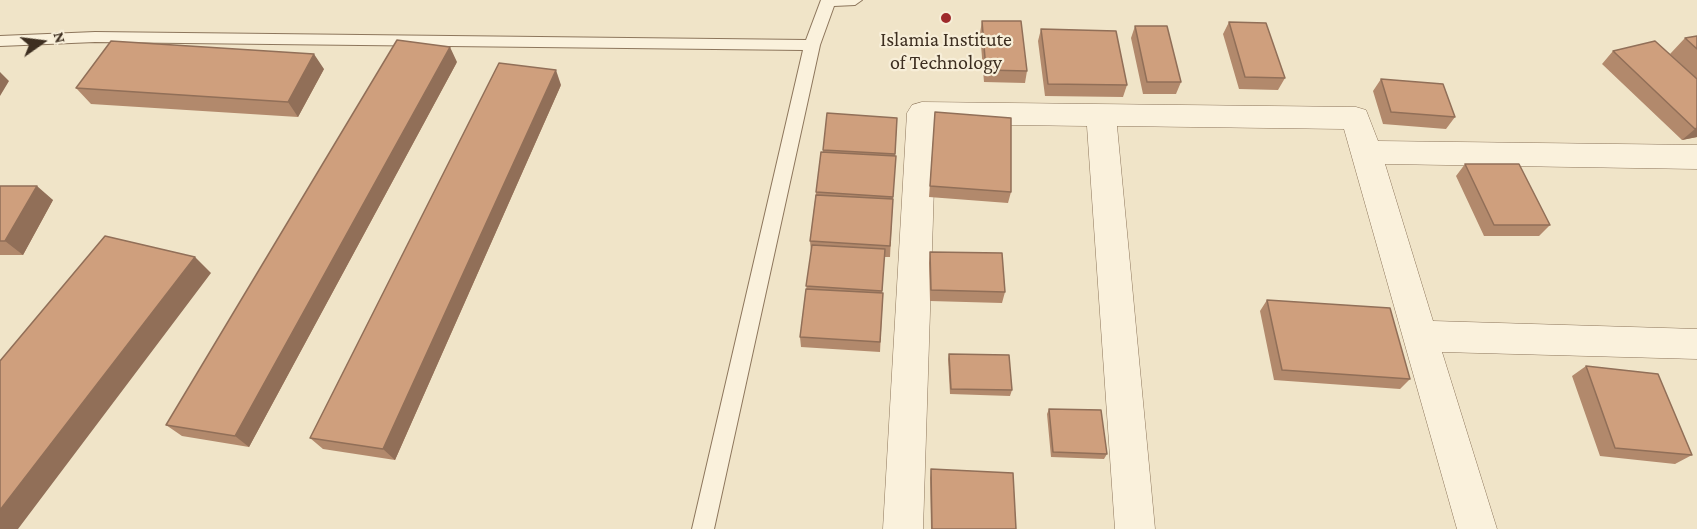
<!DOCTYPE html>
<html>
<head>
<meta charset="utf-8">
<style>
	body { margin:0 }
	#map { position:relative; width:1697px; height:529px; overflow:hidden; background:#f0e4c8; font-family:"Crimson Pro",serif }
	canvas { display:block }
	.north { position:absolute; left:12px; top:12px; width:60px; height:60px; -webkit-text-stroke:4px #f7eed8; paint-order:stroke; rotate:76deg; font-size:16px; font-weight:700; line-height:24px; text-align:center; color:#3d2e20 }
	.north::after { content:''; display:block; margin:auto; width:21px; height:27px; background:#3d2e20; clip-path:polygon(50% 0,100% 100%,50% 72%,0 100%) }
</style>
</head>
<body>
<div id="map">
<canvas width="1697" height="529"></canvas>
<div class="north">N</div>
</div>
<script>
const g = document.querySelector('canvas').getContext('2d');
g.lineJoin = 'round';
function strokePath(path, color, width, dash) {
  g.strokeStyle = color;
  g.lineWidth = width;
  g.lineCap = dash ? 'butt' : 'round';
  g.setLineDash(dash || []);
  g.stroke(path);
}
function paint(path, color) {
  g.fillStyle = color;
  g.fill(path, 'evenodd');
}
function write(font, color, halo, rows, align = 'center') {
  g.font = font + ' "Crimson Pro",serif';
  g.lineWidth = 4.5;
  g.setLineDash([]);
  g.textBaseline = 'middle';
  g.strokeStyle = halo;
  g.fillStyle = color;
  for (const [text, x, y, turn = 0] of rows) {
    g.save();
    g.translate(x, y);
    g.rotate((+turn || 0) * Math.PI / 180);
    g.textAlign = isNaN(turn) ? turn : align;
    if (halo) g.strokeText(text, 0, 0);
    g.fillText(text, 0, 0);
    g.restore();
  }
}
const service = new Path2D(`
	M 821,0 L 862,0 L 855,5 L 834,6 L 820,45 L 714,529 L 692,529 L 803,50 L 95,42 L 0,46 L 0,36 L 95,32 L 806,40 Z`);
const minor = new Path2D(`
	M 922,102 L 1356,107 L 1366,110 L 1378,141 L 1697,145 L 1697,169 L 1385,164 L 1433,321 L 1697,329 L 1697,359 L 1442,352 L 1497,529 L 1457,529 L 1344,129 L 1117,126 L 1155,529 L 1115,529 L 1087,126 L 936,124 L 923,529 L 883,529 L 907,113 L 912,105 Z`);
strokePath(service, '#8d765c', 2);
strokePath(minor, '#8d765c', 1);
paint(service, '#faf1dc');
paint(minor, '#faf1dc');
paint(new Path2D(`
	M 982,21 L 1027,71 L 1025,83 L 984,82 L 980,33 Z
	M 1229,22 L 1285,78 L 1278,90 L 1239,89 L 1223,34 Z
	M 1135,26 L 1181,82 L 1176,94 L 1143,94 L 1131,38 Z
	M 1041,29 L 1127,85 L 1123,97 L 1045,96 L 1038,41 Z
	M 1697,36 L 1697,137 L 1682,140 L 1602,64 L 1613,51 L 1696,78 L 1670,54 L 1685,38 Z
	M 457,62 L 249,447 L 182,436 L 166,425 Z
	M 324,69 L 298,117 L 91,104 L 76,88 Z
	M 1381,79 L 1455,117 L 1446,129 L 1383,124 L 1373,91 Z
	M 561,85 L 395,460 L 323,449 L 310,438 Z
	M 935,112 L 1011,192 L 1008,203 L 929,197 Z
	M 897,118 L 890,257 L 884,257 L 882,293 L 883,293 L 880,352 L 801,347 L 800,337 L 811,252 L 810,241 L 821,152 L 823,152 L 823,150 Z
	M 1465,164 L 1550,225 L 1539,236 L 1484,236 L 1456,176 Z
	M 0,186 L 53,200 L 23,255 L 0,255 Z
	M 930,252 L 1005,292 L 1002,303 L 930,301 L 929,263 Z
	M 1267,300 L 1410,379 L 1400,389 L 1274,380 L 1260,311 Z
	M 949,354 L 1012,390 L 1010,396 L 950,394 L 948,359 Z
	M 1586,366 L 1692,455 L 1675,464 L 1600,456 L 1572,376 Z
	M 1049,409 L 1107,454 L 1104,459 L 1051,457 L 1047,414 Z
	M 931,469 L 1016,529 L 931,529 L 930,478 Z`), '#b2896c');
paint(new Path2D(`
	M 450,47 L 457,62 L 249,447 L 235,436 Z
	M 314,54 L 324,69 L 298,117 L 288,102 Z
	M 556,70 L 561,85 L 395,460 L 383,449 Z
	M 0,72 L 9,81 L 0,96 Z
	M 1697,128 L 1697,137 L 1682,140 L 1695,129 Z
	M 37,186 L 53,200 L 23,255 L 5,241 Z
	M 195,257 L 211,273 L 18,529 L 0,529 L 0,510 Z`), '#916f58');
const building = new Path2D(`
	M 982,21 L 1021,21 L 1027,71 L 986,70 Z
	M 1229,22 L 1266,23 L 1285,78 L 1245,77 Z
	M 1135,26 L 1167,26 L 1181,82 L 1147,82 Z
	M 1041,29 L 1116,31 L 1127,85 L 1048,84 Z
	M 1697,36 L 1697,49 L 1685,38 Z
	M 397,40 L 450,47 L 235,436 L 166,425 Z
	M 111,41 L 314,54 L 288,102 L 76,88 Z
	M 1655,41 L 1697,79 L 1697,128 L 1695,129 L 1613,51 Z
	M 499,63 L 556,70 L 383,449 L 310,438 Z
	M 1381,79 L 1443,84 L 1455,117 L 1391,112 Z
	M 935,112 L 1011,118 L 1011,192 L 930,186 Z
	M 827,113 L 897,118 L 895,154 L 823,150 Z
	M 821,152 L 896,156 L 893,197 L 816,192 Z
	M 1465,164 L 1519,164 L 1550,225 L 1494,225 Z
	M 0,186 L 37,186 L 5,241 L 0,241 Z
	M 816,195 L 893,199 L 890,246 L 810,241 Z
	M 105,236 L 195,257 L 0,510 L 0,361 Z
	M 812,245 L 885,249 L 882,291 L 806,286 Z
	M 930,252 L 1002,253 L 1005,292 L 931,290 Z
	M 806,289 L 883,293 L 880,342 L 800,337 Z
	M 1267,300 L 1390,308 L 1410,379 L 1282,370 Z
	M 949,354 L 1009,355 L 1012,390 L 951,389 Z
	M 1586,366 L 1658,374 L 1692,455 L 1615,448 Z
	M 1049,409 L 1101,410 L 1107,454 L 1053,452 Z
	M 931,469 L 1013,473 L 1016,529 L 932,529 Z`);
paint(building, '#cf9f7d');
strokePath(building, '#916f58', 1.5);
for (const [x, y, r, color] of [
	[946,18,6,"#9e2a2b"]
]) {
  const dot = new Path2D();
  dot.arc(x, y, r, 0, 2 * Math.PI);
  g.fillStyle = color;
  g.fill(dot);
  strokePath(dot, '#f7eed8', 2);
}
write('20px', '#3d2e20', '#f7eed8', [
	["Islamia Institute",946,40],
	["of Technology",946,63]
]);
</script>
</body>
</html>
